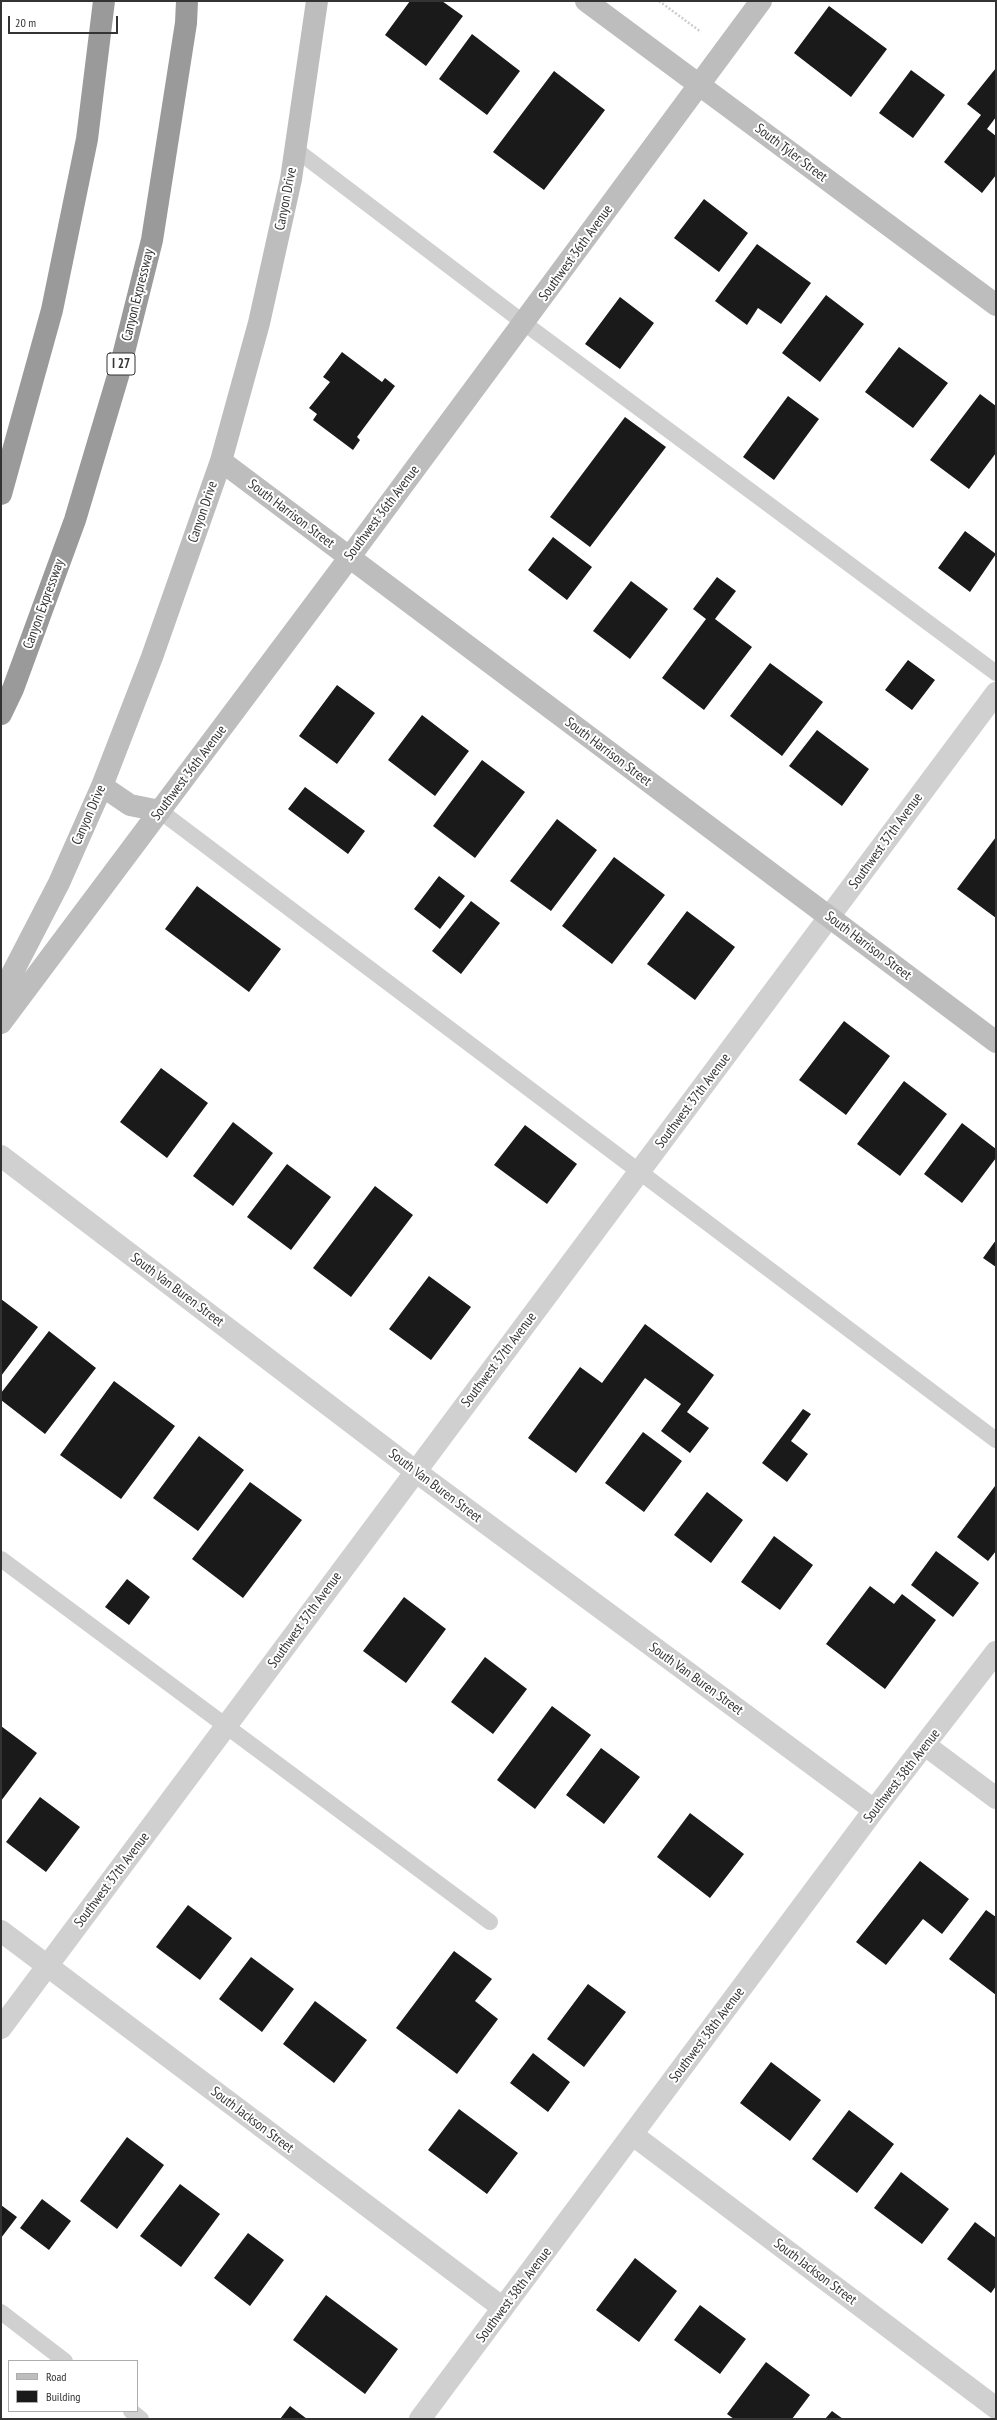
<!DOCTYPE html>
<html>
<head>
<meta charset="utf-8">
<style>
	body { margin:0 }
	#map { position:relative; width:997px; height:2420px; overflow:hidden; background:#fff; font-family:"PT Sans Narrow",sans-serif }
	canvas { display:block }
	.frame { position:absolute; inset:0; border:2px solid #333; pointer-events:none }
	.legend { position:absolute; left:8px; top:2360px; width:130px; height:52px; box-sizing:border-box; background:#fff; border:1px solid #adadad; margin:0; padding:5px 7px; list-style:none; font-size:12px; color:#333 }
	.legend li { display:flex; align-items:center; gap:8px; height:20px }
	.legend b { width:20px; border:1px solid #adadad }
	.scale { position:absolute; left:8px; top:16px; width:110px; height:18px; box-sizing:border-box; border:2px solid #333; border-top:0; padding-left:5px; font-size:12px; line-height:14px; white-space:nowrap; color:#333; -webkit-text-stroke:3px #fff; paint-order:stroke }
</style>
</head>
<body>
<div id="map">
<canvas width="997" height="2420"></canvas>
<div class="frame"></div>
<ul class="legend">
<li><b style="height:5px;background:#bdbdbd"></b>Road</li>
<li><b style="height:11px;background:#1a1a1a"></b>Building</li>
</ul>
<div class="scale">20 m</div>
</div>
<script>
const g = document.querySelector('canvas').getContext('2d');
g.lineJoin = 'round';
function paint(path, color) {
  g.fillStyle = color;
  g.fill(path, 'evenodd');
}
function strokePath(path, color, width, dash) {
  g.strokeStyle = color;
  g.lineWidth = width;
  g.lineCap = dash ? 'butt' : 'round';
  g.setLineDash(dash || []);
  g.stroke(path);
}
function write(font, color, halo, rows, align = 'center') {
  g.font = font + ' "PT Sans Narrow",sans-serif';
  g.lineWidth = 4;
  g.setLineDash([]);
  g.textBaseline = 'middle';
  g.strokeStyle = halo;
  g.fillStyle = color;
  for (const [text, x, y, turn = 0] of rows) {
    g.save();
    g.translate(x, y);
    g.rotate((+turn || 0) * Math.PI / 180);
    g.textAlign = isNaN(turn) ? turn : align;
    if (halo) g.strokeText(text, 0, 0);
    g.fillText(text, 0, 0);
    g.restore();
  }
}
paint(new Path2D(`
	M 410,1 L 442,1 L 463,16 L 426,66 L 385,35 Z
	M 829,6 L 887,49 L 851,97 L 794,53 Z
	M 472,34 L 520,71 L 487,115 L 439,79 Z
	M 996,68 L 996,117 L 987,129 L 996,136 L 996,175 L 982,193 L 944,162 L 981,115 L 967,104 Z
	M 911,70 L 945,95 L 913,138 L 879,113 Z
	M 554,71 L 605,110 L 544,190 L 493,152 Z
	M 704,199 L 748,233 L 719,272 L 674,238 Z
	M 757,244 L 811,283 L 781,324 L 758,308 L 747,325 L 715,301 Z
	M 826,295 L 864,324 L 820,382 L 782,353 Z
	M 620,297 L 654,323 L 620,369 L 585,344 Z
	M 899,347 L 948,383 L 913,428 L 865,392 Z
	M 342,352 L 382,382 L 385,378 L 395,386 L 357,437 L 360,440 L 353,450 L 313,420 L 317,414 L 309,408 L 330,382 L 323,377 Z
	M 980,394 L 996,406 L 996,453 L 969,489 L 930,460 Z
	M 788,396 L 819,419 L 774,480 L 743,457 Z
	M 625,417 L 666,447 L 590,547 L 550,517 Z
	M 965,531 L 996,554 L 970,592 L 938,568 Z
	M 553,537 L 592,567 L 567,600 L 528,570 Z
	M 717,577 L 736,591 L 715,619 L 752,647 L 704,710 L 662,678 L 706,619 L 693,609 Z
	M 631,581 L 668,609 L 630,659 L 593,631 Z
	M 908,660 L 935,680 L 912,710 L 885,690 Z
	M 770,663 L 823,702 L 782,756 L 730,716 Z
	M 337,685 L 375,713 L 337,764 L 299,736 Z
	M 422,715 L 469,751 L 435,796 L 388,760 Z
	M 817,730 L 869,769 L 842,806 L 789,766 Z
	M 482,760 L 525,792 L 475,858 L 433,826 Z
	M 305,787 L 365,831 L 348,854 L 288,809 Z
	M 557,819 L 597,850 L 551,911 L 510,881 Z
	M 996,837 L 996,918 L 957,889 Z
	M 614,857 L 665,895 L 612,964 L 562,926 Z
	M 439,876 L 465,896 L 440,929 L 414,909 Z
	M 197,886 L 281,949 L 249,992 L 165,929 Z
	M 471,901 L 500,923 L 461,974 L 432,951 Z
	M 687,911 L 735,947 L 695,1000 L 647,964 Z
	M 844,1021 L 890,1056 L 846,1115 L 799,1080 Z
	M 161,1068 L 208,1103 L 167,1158 L 120,1122 Z
	M 904,1081 L 947,1114 L 900,1176 L 857,1144 Z
	M 233,1122 L 273,1153 L 233,1206 L 193,1176 Z
	M 962,1123 L 996,1149 L 996,1158 L 962,1203 L 924,1174 Z
	M 525,1125 L 577,1164 L 547,1204 L 494,1165 Z
	M 287,1164 L 331,1197 L 291,1250 L 247,1217 Z
	M 375,1186 L 413,1215 L 351,1297 L 313,1268 Z
	M 996,1240 L 996,1267 L 983,1258 Z
	M 429,1276 L 471,1307 L 431,1360 L 389,1329 Z
	M 1,1299 L 38,1327 L 1,1376 Z
	M 645,1324 L 714,1375 L 687,1412 L 709,1428 L 690,1453 L 661,1431 L 681,1404 L 645,1378 L 576,1473 L 528,1438 L 580,1367 L 602,1383 Z
	M 49,1331 L 96,1368 L 45,1434 L 1,1400 L 1,1393 Z
	M 114,1381 L 175,1426 L 121,1499 L 60,1455 Z
	M 803,1409 L 811,1414 L 791,1441 L 808,1454 L 787,1482 L 762,1463 Z
	M 643,1432 L 682,1461 L 644,1512 L 605,1483 Z
	M 199,1436 L 244,1470 L 198,1531 L 153,1498 Z
	M 250,1482 L 302,1520 L 243,1598 L 192,1559 Z
	M 995,1486 L 996,1551 L 988,1561 L 957,1537 Z
	M 707,1492 L 743,1520 L 711,1563 L 674,1535 Z
	M 774,1536 L 813,1565 L 780,1610 L 741,1582 Z
	M 936,1551 L 979,1583 L 953,1617 L 911,1585 Z
	M 127,1579 L 150,1597 L 129,1625 L 105,1607 Z
	M 870,1586 L 894,1604 L 902,1594 L 936,1620 L 885,1689 L 826,1644 Z
	M 404,1597 L 446,1629 L 406,1683 L 363,1651 Z
	M 485,1657 L 527,1689 L 493,1734 L 451,1702 Z
	M 552,1706 L 591,1735 L 535,1809 L 497,1780 Z
	M 1,1726 L 37,1753 L 1,1801 Z
	M 601,1748 L 640,1777 L 604,1824 L 566,1795 Z
	M 40,1797 L 80,1827 L 46,1872 L 6,1842 Z
	M 690,1813 L 744,1854 L 710,1898 L 657,1857 Z
	M 920,1861 L 969,1899 L 942,1934 L 923,1919 L 886,1965 L 856,1942 Z
	M 188,1905 L 232,1938 L 200,1980 L 156,1947 Z
	M 986,1910 L 996,1917 L 996,1995 L 949,1959 Z
	M 454,1951 L 492,1979 L 475,2001 L 498,2019 L 457,2074 L 396,2028 Z
	M 251,1957 L 294,1989 L 262,2032 L 219,1999 Z
	M 588,1984 L 626,2012 L 584,2067 L 547,2039 Z
	M 315,2001 L 367,2040 L 334,2083 L 283,2044 Z
	M 533,2053 L 570,2082 L 548,2112 L 510,2083 Z
	M 771,2062 L 821,2100 L 790,2141 L 740,2103 Z
	M 459,2109 L 518,2153 L 487,2194 L 428,2150 Z
	M 849,2110 L 894,2144 L 857,2193 L 812,2159 Z
	M 127,2137 L 164,2165 L 117,2229 L 80,2201 Z
	M 901,2172 L 949,2209 L 922,2244 L 874,2208 Z
	M 180,2184 L 220,2214 L 181,2267 L 140,2236 Z
	M 42,2199 L 71,2221 L 49,2250 L 20,2228 Z
	M 1,2205 L 17,2217 L 1,2238 Z
	M 975,2222 L 996,2238 L 996,2286 L 991,2293 L 947,2259 Z
	M 248,2233 L 284,2260 L 250,2306 L 214,2278 Z
	M 635,2258 L 677,2291 L 639,2342 L 596,2310 Z
	M 326,2295 L 398,2349 L 365,2394 L 293,2340 Z
	M 700,2305 L 746,2339 L 720,2374 L 674,2340 Z
	M 766,2362 L 810,2395 L 792,2419 L 734,2419 L 727,2414 Z
	M 290,2406 L 307,2419 L 280,2419 Z
	M 832,2411 L 843,2419 L 825,2419 Z`), '#1a1a1a');
strokePath(new Path2D(`
	M 659,1 L 701,32`), '#cdcdcd', 2.5, [2, 2]);
strokePath(new Path2D(`
	M 295,149 L 524,323 L 996,673
	M 160,811 L 996,1440
	M 1,1559 L 490,1922
	M 1,2312 L 65,2361
	M 131,2411 L 141,2419`), '#d0d0d0', 16);
strokePath(new Path2D(`
	M 1,1156 L 415,1471 L 874,1810
	M 925,1745 L 996,1798
	M 1,1931 L 503,2308
	M 1,2028 L 996,693
	M 633,2135 L 996,2408
	M 420,2419 L 874,1810 L 996,1652`), '#d0d0d0', 22);
strokePath(new Path2D(`
	M 586,1 L 996,305
	M 221,461 L 996,1042
	M 102,786 L 130,805 L 160,811
	M 1,995 L 59,883 L 102,786 L 152,657 L 221,461 L 259,323 L 291,179 L 317,1
	M 1,1023 L 349,558 L 761,1`), '#bdbdbd', 22);
strokePath(new Path2D(`
	M 1,494 L 52,310 L 87,139 L 104,1
	M 1,714 L 13,689 L 75,520 L 118,376 L 152,240 L 186,23 L 187,1`), '#9a9a9a', 22);
for (const [x, y, w] of [
	[121,364,28]
]) {
  const box = new Path2D();
  box.roundRect(x - w / 2, y - 11, w, 22, 3);
  g.fillStyle = '#fff';
  g.fill(box);
  strokePath(box, '#333', 1);
}
write('bold 13px', '#333', null, [
	["I 27",121,364]
]);
write('14px', '#333', '#fff', [
	["South Tyler Street",791,153,37],
	["Canyon Drive",286,199,-79],
	["Southwest 36th Avenue",576,253,-54],
	["Canyon Expressway",138,295,-76],
	["Canyon Drive",203,512,-71],
	["Southwest 36th Avenue",382,513,-53],
	["South Harrison Street",291,514,37],
	["Canyon Expressway",44,604,-70],
	["South Harrison Street",608,752,37],
	["Southwest 36th Avenue",189,773,-53],
	["Canyon Drive",89,815,-66],
	["Southwest 37th Avenue",886,841,-54],
	["South Harrison Street",868,946,37],
	["Southwest 37th Avenue",693,1101,-53],
	["South Van Buren Street",177,1290,37],
	["Southwest 37th Avenue",499,1360,-53],
	["South Van Buren Street",435,1486,37],
	["Southwest 37th Avenue",305,1620,-54],
	["South Van Buren Street",696,1679,36],
	["Southwest 38th Avenue",902,1776,-52],
	["Southwest 37th Avenue",112,1880,-53],
	["Southwest 38th Avenue",707,2035,-53],
	["South Jackson Street",252,2120,37],
	["South Jackson Street",815,2272,37],
	["Southwest 38th Avenue",514,2295,-53]
]);
</script>
</body>
</html>
